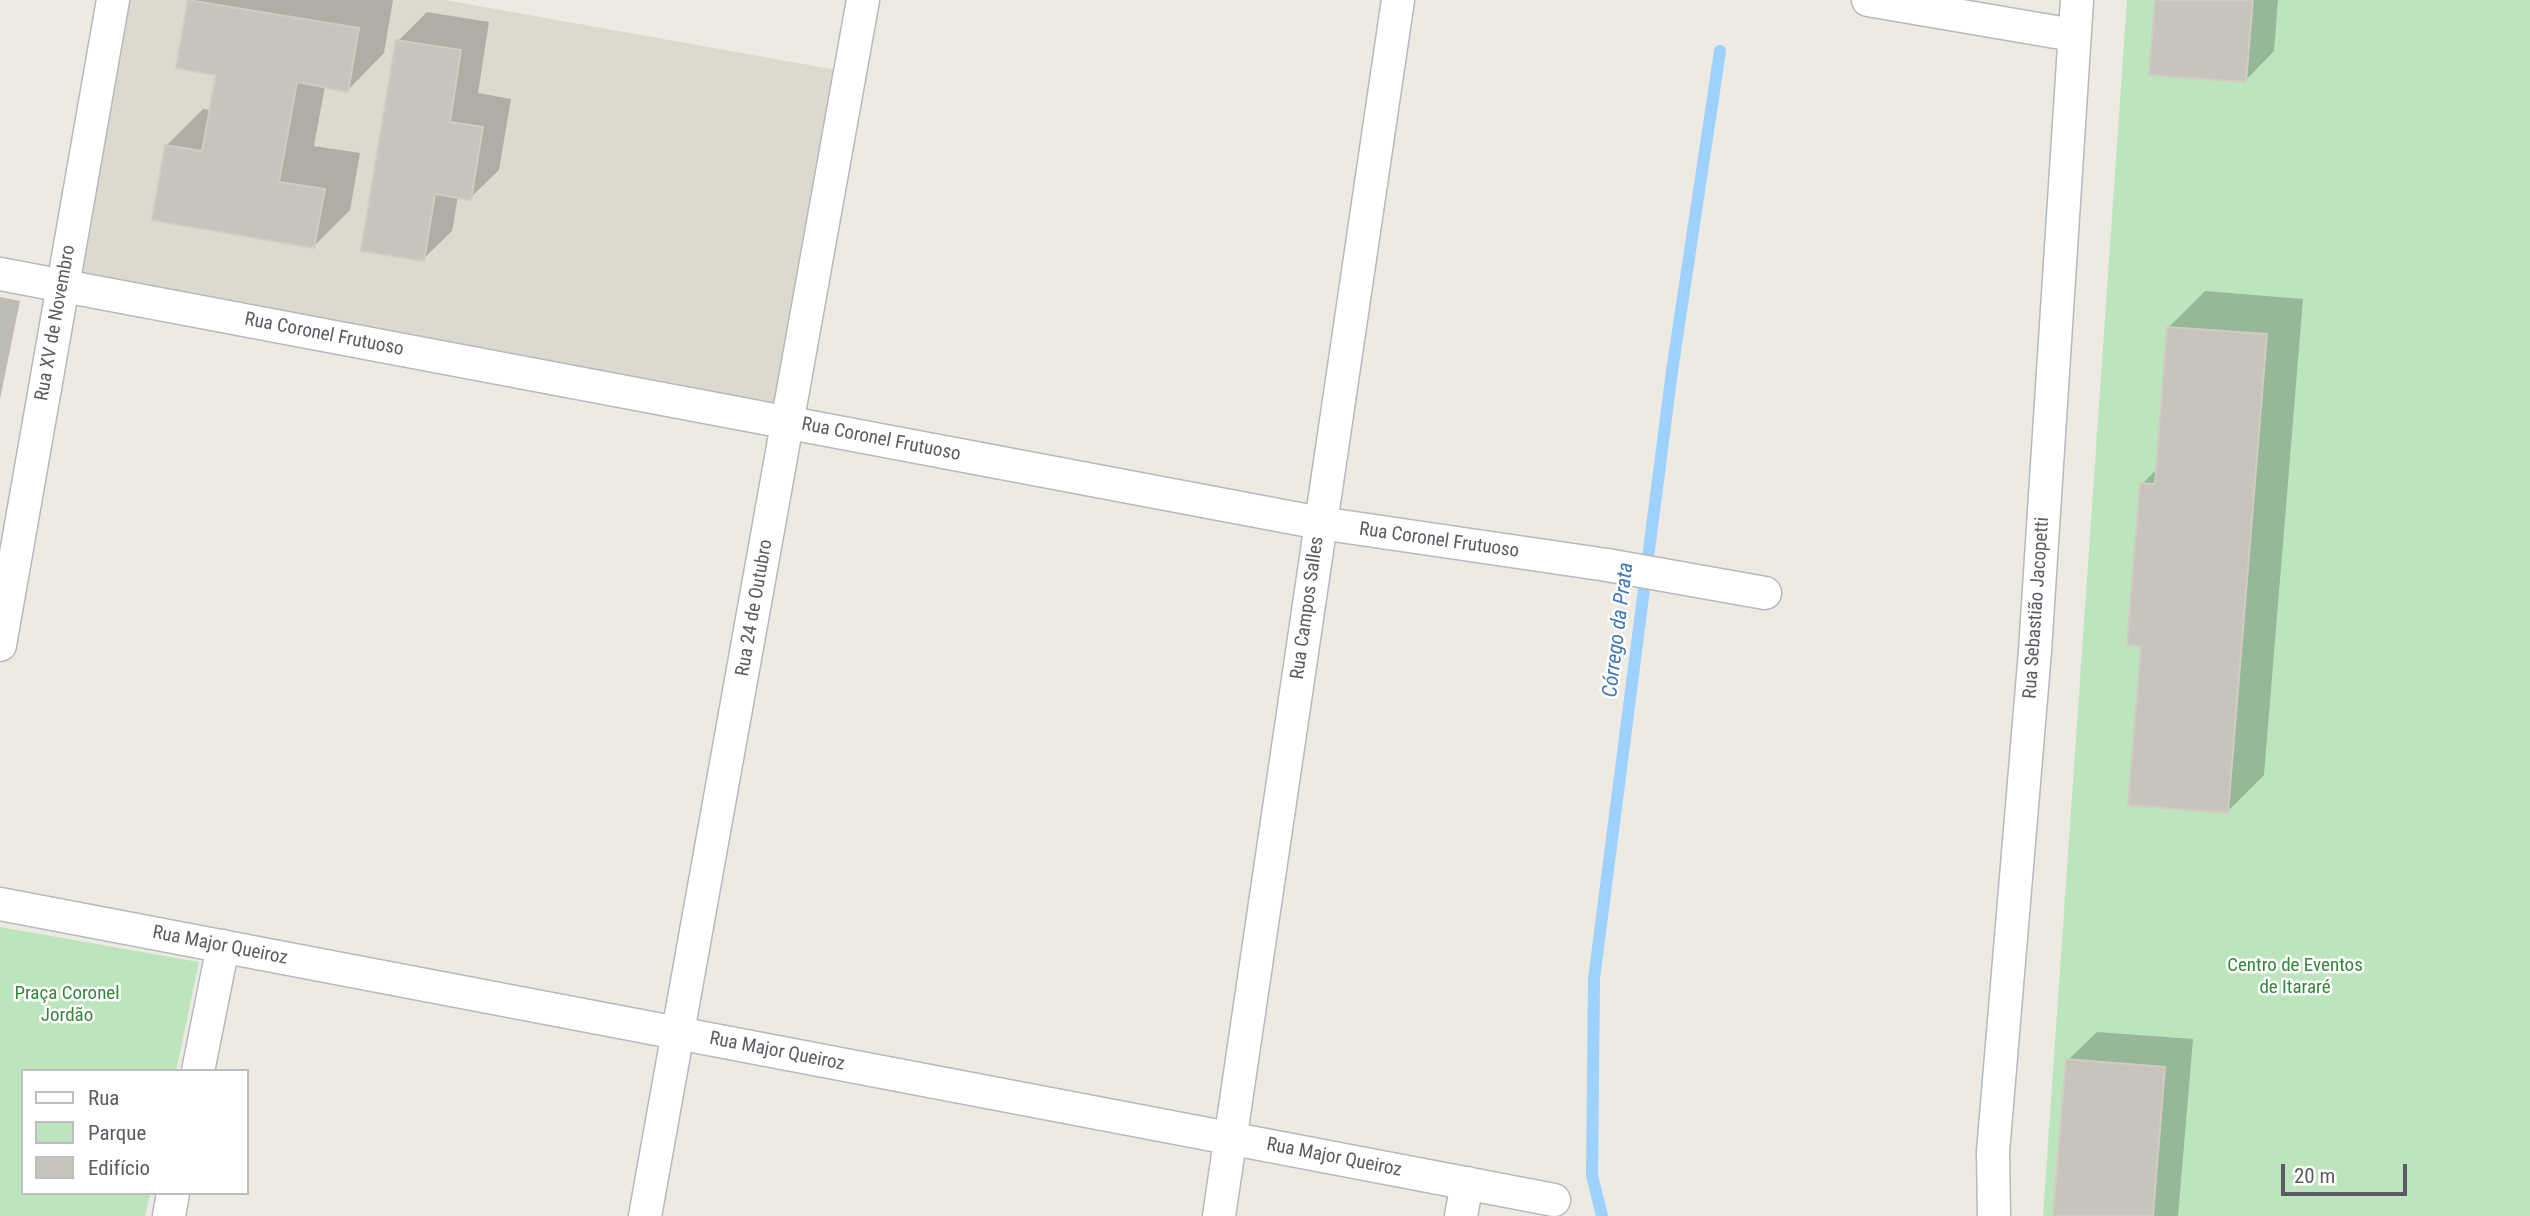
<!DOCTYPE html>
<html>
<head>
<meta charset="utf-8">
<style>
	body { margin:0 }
	#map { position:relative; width:2530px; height:1216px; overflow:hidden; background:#eceae1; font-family:"Roboto Condensed",sans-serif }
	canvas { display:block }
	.legend { position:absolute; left:21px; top:1069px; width:228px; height:126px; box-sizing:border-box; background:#fff; border:2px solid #bdbec0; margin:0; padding:9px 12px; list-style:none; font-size:21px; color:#595d62 }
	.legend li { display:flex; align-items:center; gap:14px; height:35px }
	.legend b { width:35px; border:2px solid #bdbec0 }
	.scale { position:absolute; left:2281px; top:1164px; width:126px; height:32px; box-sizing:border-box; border:4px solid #595d62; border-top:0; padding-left:9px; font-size:21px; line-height:24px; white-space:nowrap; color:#595d62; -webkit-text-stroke:5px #fff; paint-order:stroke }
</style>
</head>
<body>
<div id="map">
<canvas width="2530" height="1216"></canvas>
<ul class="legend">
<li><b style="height:9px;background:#fff"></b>Rua</li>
<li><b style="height:19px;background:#bce5be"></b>Parque</li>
<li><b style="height:19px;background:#c7c4be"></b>Edifício</li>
</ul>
<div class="scale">20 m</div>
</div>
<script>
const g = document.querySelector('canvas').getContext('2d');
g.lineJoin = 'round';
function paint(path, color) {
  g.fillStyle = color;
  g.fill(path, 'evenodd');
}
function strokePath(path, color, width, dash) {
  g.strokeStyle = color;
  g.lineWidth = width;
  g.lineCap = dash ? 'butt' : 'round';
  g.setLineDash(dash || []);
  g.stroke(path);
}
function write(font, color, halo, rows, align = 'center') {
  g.font = font + ' "Roboto Condensed",sans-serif';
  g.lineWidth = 5;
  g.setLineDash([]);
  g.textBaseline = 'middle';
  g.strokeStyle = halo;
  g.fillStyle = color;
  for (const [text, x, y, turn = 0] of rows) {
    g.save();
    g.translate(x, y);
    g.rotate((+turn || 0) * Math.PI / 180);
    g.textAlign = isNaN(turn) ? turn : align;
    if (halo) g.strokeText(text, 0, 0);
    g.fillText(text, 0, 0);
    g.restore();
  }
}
paint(new Path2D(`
	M 115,0 L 445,0 L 848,72 L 789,421 L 64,285 Z`), '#dcd9cf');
paint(new Path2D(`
	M 2127,0 L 2530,0 L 2530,1216 L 2043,1216 Z
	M 0,927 L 199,962 L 176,1071 L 23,1071 L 23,1193 L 150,1193 L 145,1216 L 0,1216 Z`), '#bce5be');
paint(new Path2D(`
	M 190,0 L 393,0 L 384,53 L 348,90 L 325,86 L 314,146 L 360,153 L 350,210 L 313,247 L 167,145 L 203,109 L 211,110 L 218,73 L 178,66 Z
	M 2157,0 L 2278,0 L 2274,51 L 2246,80 Z
	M 427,12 L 489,22 L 478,93 L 511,99 L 499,170 L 470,198 L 458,196 L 452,231 L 423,259 L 398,41 Z
	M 2205,291 L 2303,299 L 2264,775 L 2228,811 L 2143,644 L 2142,484 L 2158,468 L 2169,327 Z
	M 0,297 L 20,301 L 0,399 Z
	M 2097,1032 L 2193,1039 L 2178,1216 L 2055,1216 L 2068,1060 Z`), '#0003');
strokePath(new Path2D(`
	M 1602,1216 L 1592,1175 L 1594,979 L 1672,371 L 1720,51`), '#9ed1ff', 12);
const building = new Path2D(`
	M 188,0 L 359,28 L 348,92 L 297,82 L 279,182 L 325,189 L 314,248 L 152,220 L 165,145 L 202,151 L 216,75 L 176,68 Z
	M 2155,0 L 2253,0 L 2246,82 L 2149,75 Z
	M 396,40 L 461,50 L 450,122 L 483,127 L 471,200 L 435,194 L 424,261 L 361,251 Z
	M 2167,327 L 2267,334 L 2228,813 L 2128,805 L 2141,646 L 2127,645 L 2140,483 L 2155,484 Z
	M 2066,1059 L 2165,1067 L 2153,1216 L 2053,1216 Z`);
paint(building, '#c7c4be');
strokePath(building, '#d1ccbf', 2);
const minor = new Path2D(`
	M 1868,0 L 2073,35
	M 0,274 L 1320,523 L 1607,565 L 1765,593
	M 0,645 L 113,0
	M 0,904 L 1554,1200
	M 198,1071 L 223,946
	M 169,1216 L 173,1193
	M 645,1216 L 863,0
	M 1219,1216 L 1398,0
	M 1461,1216 L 1467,1183
	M 1994,1216 L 1993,1152 L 2035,651 L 2077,0`);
strokePath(minor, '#b6b9be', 35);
strokePath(minor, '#fff', 32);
write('19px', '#595d62', '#fff', [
	["Rua XV de Novembro",56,323,-80],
	["Rua Coronel Frutuoso",324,335,11],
	["Rua Coronel Frutuoso",881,440,11],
	["Rua Coronel Frutuoso",1439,541,8],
	["Rua 24 de Outubro",755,608,-80],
	["Rua Campos Salles",1308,608,-82],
	["Rua Sebastião Jacopetti",2037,608,-86],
	["Rua Major Queiroz",220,946,11],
	["Rua Major Queiroz",777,1052,11],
	["Rua Major Queiroz",1334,1158,11]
]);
write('19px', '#35853c', '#fff', [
	["Centro de Eventos",2295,966],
	["de Itararé",2295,988],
	["Praça Coronel",67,994],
	["Jordão",67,1016]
]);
write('italic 21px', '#3f76b9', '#fff', [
	["Córrego da Prata",1619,630,-83]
]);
</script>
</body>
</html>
